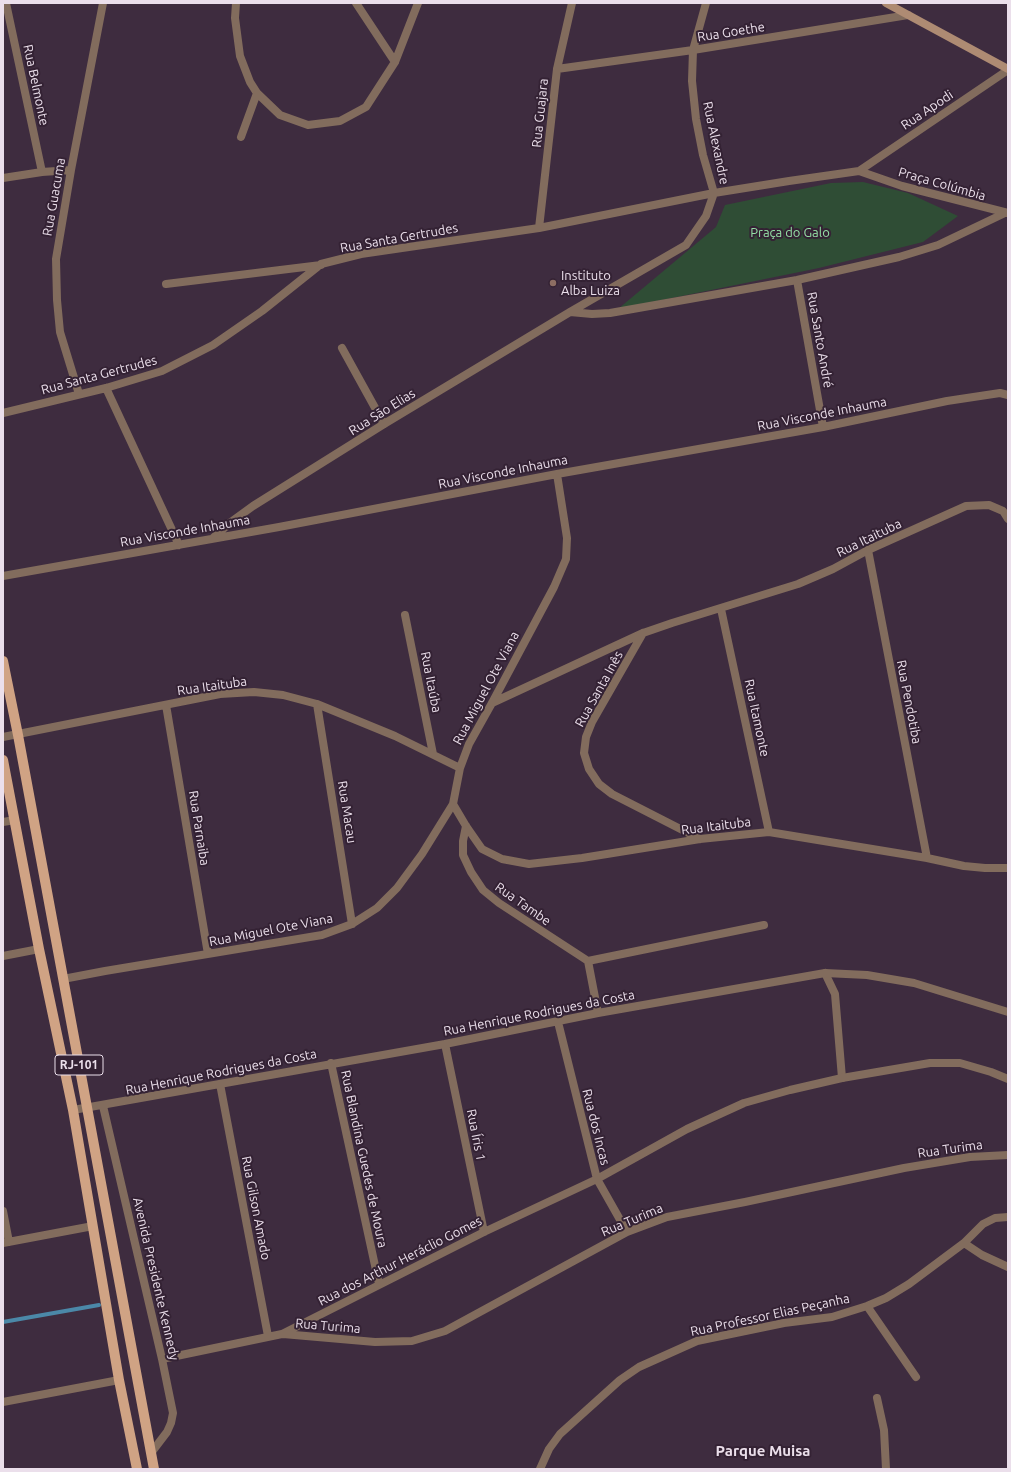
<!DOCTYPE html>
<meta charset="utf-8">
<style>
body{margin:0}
#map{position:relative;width:1011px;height:1472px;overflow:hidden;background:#3e2c3f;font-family:Ubuntu,sans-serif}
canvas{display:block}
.frame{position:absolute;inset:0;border:4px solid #ebdfeb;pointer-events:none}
</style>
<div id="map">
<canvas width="1011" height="1472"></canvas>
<div class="frame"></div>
</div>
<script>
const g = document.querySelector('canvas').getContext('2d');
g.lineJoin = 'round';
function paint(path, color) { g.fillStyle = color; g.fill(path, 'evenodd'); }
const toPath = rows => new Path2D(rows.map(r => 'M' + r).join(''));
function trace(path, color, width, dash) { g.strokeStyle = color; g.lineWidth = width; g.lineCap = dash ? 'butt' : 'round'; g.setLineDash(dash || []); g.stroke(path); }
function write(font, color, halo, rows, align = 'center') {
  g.font = font + ' Ubuntu,sans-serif'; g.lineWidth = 4; g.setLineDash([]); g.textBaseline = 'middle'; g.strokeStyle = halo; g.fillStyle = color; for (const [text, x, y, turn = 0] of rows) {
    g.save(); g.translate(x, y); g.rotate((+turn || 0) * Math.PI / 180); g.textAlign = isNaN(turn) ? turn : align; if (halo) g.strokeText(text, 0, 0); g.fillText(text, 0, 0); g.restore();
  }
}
const green = toPath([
 [863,182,908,193,958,216,923,242,819,268,618,309,716,227,725,205,831,183]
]);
const stream = toPath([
 [3,1322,99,1305]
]);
const lane = toPath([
 [342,348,384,424],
 [825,973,835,994,842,1078]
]);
const street = toPath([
 [6,3,42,172],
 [236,3,235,18,240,56,250,82,257,93,280,115,308,125,340,121,366,107,395,62,418,3],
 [356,3,395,62],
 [706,3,693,50,692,81,696,119,703,155,714,193],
 [557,69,693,50,908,15],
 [241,137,257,93],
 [859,171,1008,70],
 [3,178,42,172,71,170],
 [539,228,557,69,572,3],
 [797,280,823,427],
 [166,284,321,265],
 [570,312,592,314,610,313,797,280,899,257,938,245,1005,213],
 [106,388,179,545],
 [79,394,60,332,57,300,56,259,71,170,103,3],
 [3,413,106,388,162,371,213,345,262,311,321,264,361,254,539,228,714,193,789,181,859,171,902,186,1008,213],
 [213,538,231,522,253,506,384,424,570,312,686,245,706,216,714,193],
 [868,550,927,858],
 [3,576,279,527,557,474,823,427,947,401,1000,393,1008,395],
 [721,609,769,832],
 [405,615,433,754],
 [643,633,592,722,586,737,584,753,589,769,599,784,612,794,700,839],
 [492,703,643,633,672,623,798,584,833,569,868,550,966,506,989,505,1003,511,1008,519],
 [317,704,352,924],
 [166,705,208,954],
 [3,737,220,694,254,692,283,695,317,704,395,736,460,768],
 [453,804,466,826,482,849,502,859,529,864,582,858,700,839,769,832,927,858,964,866,985,868,1008,868],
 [3,822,15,820],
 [466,826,463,841,463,855,471,872,483,890,499,903,588,961,598,1013],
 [3,956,39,949],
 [588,961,764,925],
 [63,979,105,971,322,935,352,924,377,908,397,888,422,854,453,804,460,768,469,744,492,703,554,587,566,559,567,538,557,474],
 [558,1022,597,1179,627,1232],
 [445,1044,484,1232],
 [331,1063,379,1284],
 [220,1084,268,1336],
 [103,1106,162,1359,173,1413,171,1423,167,1432,151,1453],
 [73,1110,445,1044,598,1013,825,973,867,975,914,983,1008,1012],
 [3,1211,9,1242],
 [1008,1217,995,1218,983,1224,964,1243,982,1255,1008,1267],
 [3,1243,93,1226],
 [867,1306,916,1377],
 [283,1334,375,1342,412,1341,445,1331,627,1232,667,1217,745,1202,904,1168,970,1157,1008,1155],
 [162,1359,282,1334,484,1232,597,1179,687,1129,744,1103,790,1090,842,1078,930,1063,960,1063,991,1072,1008,1079],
 [877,1398,884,1430,886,1469],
 [3,1402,119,1380],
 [540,1469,549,1449,560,1434,620,1380,639,1367,697,1341,784,1323,832,1317,867,1306,886,1298,909,1284,964,1243]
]);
const secondary = toPath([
 [886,3,1008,69]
]);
const primary = toPath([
 [3,661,18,735,154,1469],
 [3,760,39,949,73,1110,119,1380,137,1469]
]);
const markers = [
 [553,283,4,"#8d6e63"]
];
const shields = [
 [79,1065,48]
];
const shieldNames = [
 ["RJ-101",79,1065]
];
const streetNames = [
 ["Rua Goethe",731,32,-9],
 ["Rua Belmonte",36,85,78],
 ["Rua Apodi",927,110,-34],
 ["Rua Guajara",540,113,-84],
 ["Rua Alexandre",716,143,78],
 ["Praça Colúmbia",942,184,16],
 ["Rua Guacuma",54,197,-80],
 ["Rua Santa Gertrudes",399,238,-10],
 ["Rua Santo André",820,340,80],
 ["Rua Santa Gertrudes",99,375,-15],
 ["Rua Sāo Elias",382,412,-32],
 ["Rua Visconde Inhauma",822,414,-11],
 ["Rua Visconde Inhauma",503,472,-11],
 ["Rua Visconde Inhauma",185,531,-10],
 ["Rua Itaituba",869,538,-26],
 ["Rua Itaúba",431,682,79],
 ["Rua Itaituba",212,686,-8],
 ["Rua Miguel Ote Viana",486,688,-62],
 ["Rua Santa Inês",599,689,-61],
 ["Rua Pendotiba",909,702,79],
 ["Rua Itamonte",757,718,78],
 ["Rua Macau",347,812,81],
 ["Rua Itaituba",716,826,-7],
 ["Rua Parnaiba",199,828,81],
 ["Rua Tambe",523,904,35],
 ["Rua Miguel Ote Viana",271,930,-11],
 ["Rua Henrique Rodrigues da Costa",539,1013,-11],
 ["Rua Henrique Rodrigues da Costa",221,1072,-11],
 ["Rua dos Incas",596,1127,76],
 ["Rua Íris 1",476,1135,79],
 ["Rua Turima",950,1149,-8],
 ["Rua Blandina Guedes de Moura",364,1159,78],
 ["Rua Gilson Amado",256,1208,79],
 ["Rua Turima",632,1220,-23],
 ["Rua dos Arthur Heráclio Gomes",400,1261,-27],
 ["Avenida Presidente Kennedy",156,1279,77],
 ["Rua Professor Elias Peçanha",770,1315,-12],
 ["Rua Turima",328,1326,5]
];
const parkNames = [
 ["Praça do Galo",790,233]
];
const poiNames = [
 ["Instituto",561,276],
 ["Alba Luiza",561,291]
];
const quarterNames = [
 ["Parque Muisa",763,1451]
];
paint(green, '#2f4d35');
trace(stream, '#4b88a8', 4);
trace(lane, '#826c5d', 8);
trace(street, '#826c5d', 8);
trace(secondary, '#ae8b73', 8);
trace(primary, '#d0a384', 10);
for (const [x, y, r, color] of markers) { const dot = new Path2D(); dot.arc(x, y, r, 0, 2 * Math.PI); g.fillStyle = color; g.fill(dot); trace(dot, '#342234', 1.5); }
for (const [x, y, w] of shields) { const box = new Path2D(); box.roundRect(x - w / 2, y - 10, w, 20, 3); g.fillStyle = '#342234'; g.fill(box); trace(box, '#ebdfeb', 1); }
write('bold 12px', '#ebdfeb', null, shieldNames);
write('13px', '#ebdfeb', '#342234', streetNames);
write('13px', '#94dfa5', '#342234', parkNames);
write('13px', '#ebdfeb', '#342234', poiNames, 'left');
write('bold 15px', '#ebdfeb', '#342234', quarterNames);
</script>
